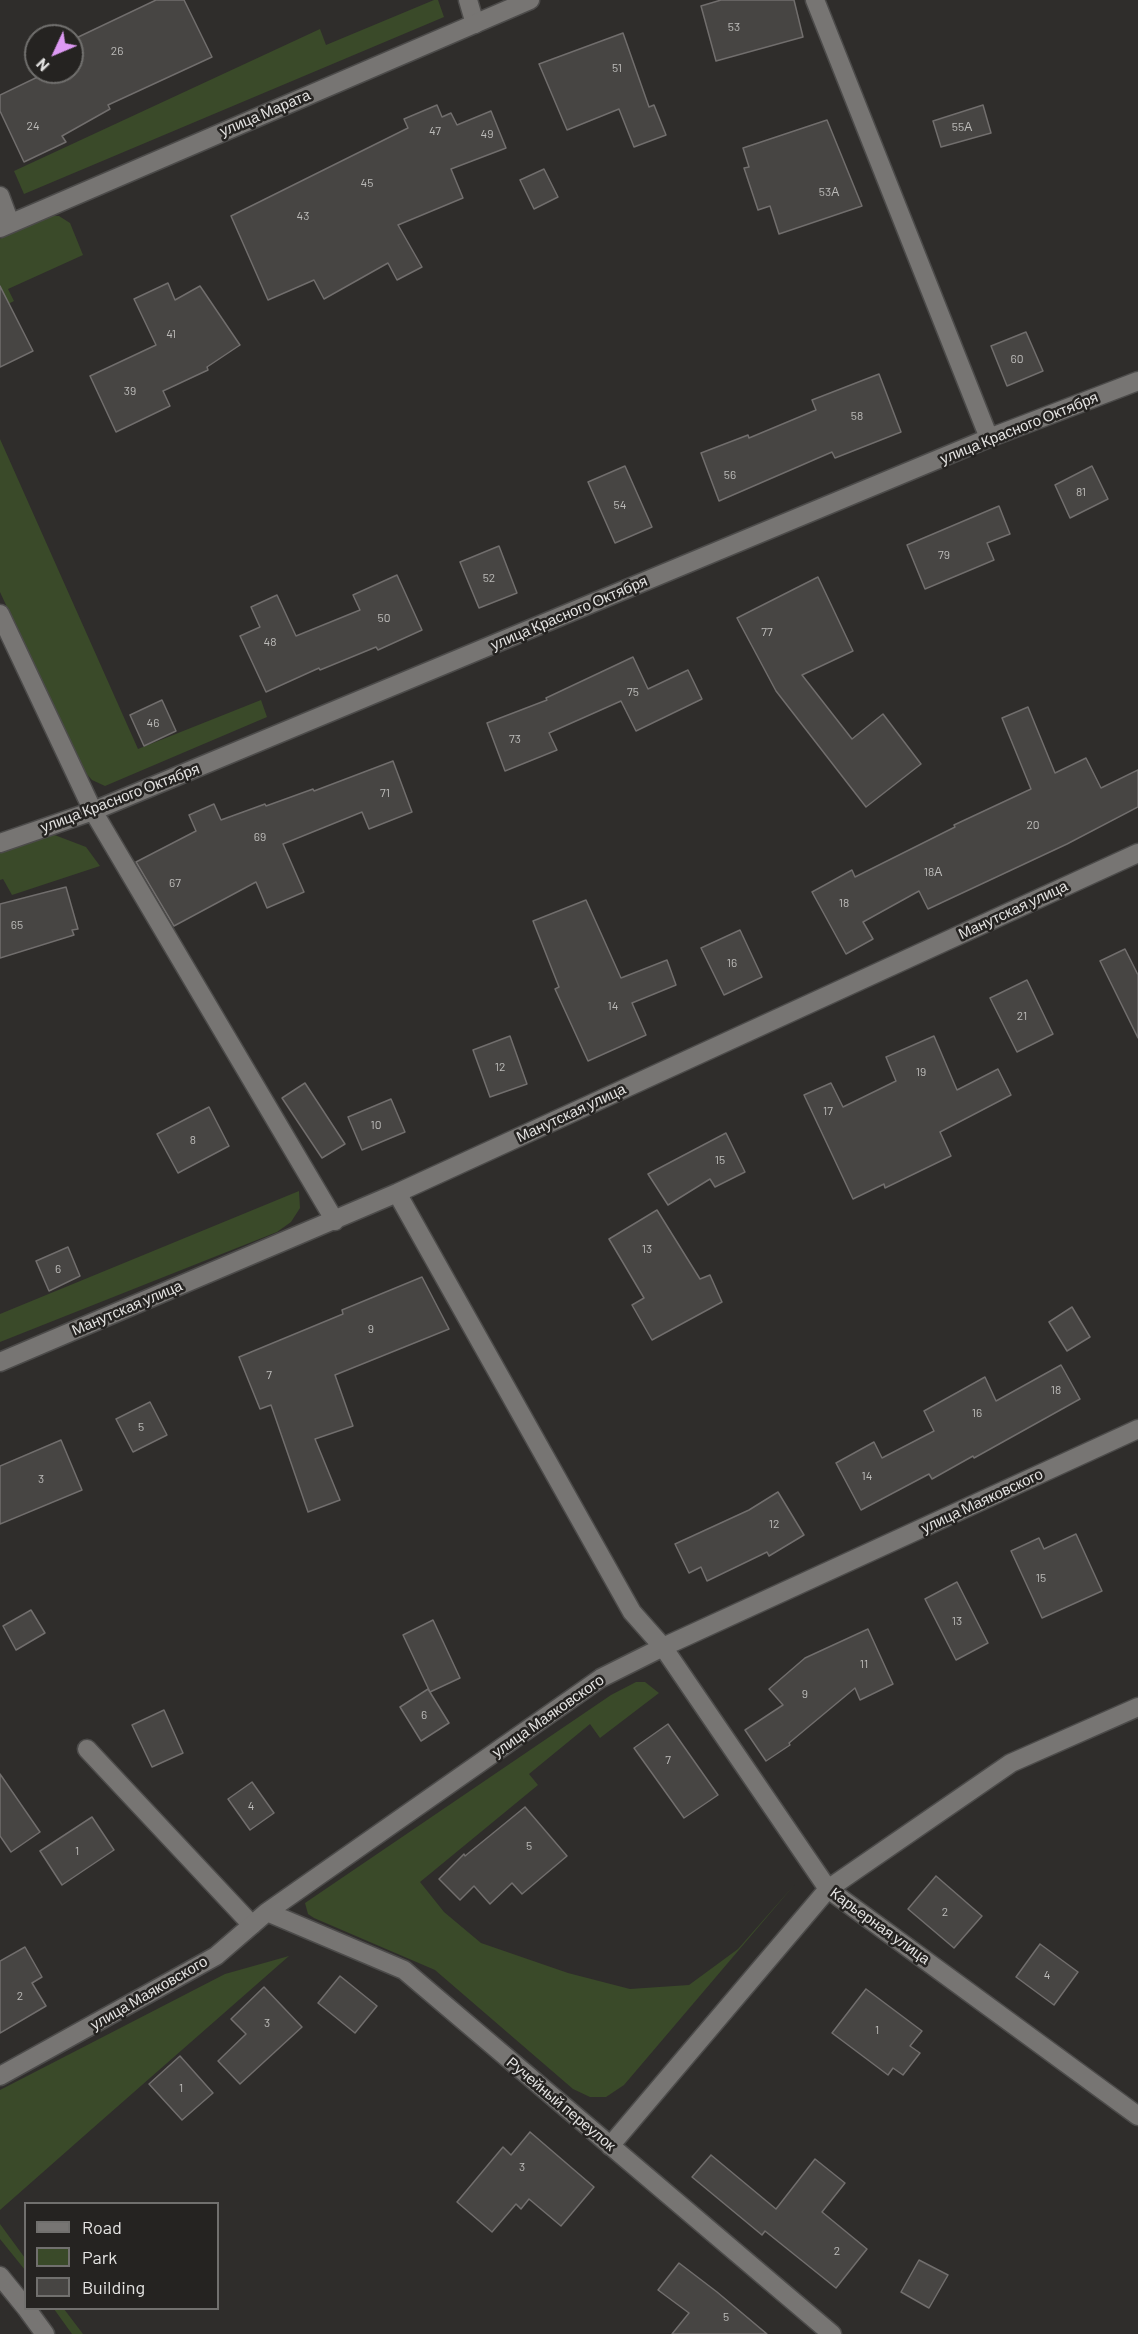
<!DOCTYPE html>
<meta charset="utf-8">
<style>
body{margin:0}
#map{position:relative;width:1138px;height:2334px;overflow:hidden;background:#2f2d2b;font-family:Barlow,sans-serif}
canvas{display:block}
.legend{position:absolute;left:24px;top:2202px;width:195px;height:108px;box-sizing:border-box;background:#252321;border:2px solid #71706e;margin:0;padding:8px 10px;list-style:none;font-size:18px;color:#e4e3e2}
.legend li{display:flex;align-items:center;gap:12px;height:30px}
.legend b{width:30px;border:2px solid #71706e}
.north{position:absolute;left:24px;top:24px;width:60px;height:60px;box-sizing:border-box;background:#252321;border:2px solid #71706e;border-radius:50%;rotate:226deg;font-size:16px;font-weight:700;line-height:24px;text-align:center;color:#e4e3e2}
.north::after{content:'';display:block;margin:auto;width:21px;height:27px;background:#dd99f3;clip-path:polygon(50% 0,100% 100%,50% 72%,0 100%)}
</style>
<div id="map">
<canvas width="1138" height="2334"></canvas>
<ul class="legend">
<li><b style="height:8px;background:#777573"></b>Road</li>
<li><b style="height:16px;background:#3a4a29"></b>Park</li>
<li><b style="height:16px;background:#474543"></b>Building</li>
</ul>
<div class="north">N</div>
</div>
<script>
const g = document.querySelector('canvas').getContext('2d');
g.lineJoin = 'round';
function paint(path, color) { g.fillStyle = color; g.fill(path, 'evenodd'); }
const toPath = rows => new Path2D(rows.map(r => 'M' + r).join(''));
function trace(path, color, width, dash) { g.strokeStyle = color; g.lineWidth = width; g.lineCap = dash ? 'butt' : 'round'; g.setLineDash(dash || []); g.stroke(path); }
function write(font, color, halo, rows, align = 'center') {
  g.font = font + ' Barlow,sans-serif'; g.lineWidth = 5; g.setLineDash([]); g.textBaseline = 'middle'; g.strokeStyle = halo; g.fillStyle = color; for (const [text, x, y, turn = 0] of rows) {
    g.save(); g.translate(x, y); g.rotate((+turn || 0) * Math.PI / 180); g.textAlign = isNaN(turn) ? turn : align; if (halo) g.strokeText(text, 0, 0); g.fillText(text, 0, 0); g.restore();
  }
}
const green = toPath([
 [434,0,438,0,444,17,24,194,14,171,320,29,326,45],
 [44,216,59,216,70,223,83,255,8,289,14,301,0,308,0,239],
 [0,439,138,749,261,700,267,717,105,786,92,780,82,769,0,592],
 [52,834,86,847,100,866,12,895,3,879,0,880,0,853],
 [299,1191,300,1208,291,1222,277,1232,0,1342,0,1314],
 [636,1682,645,1682,659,1693,600,1738,590,1724,529,1774,538,1785,420,1882,444,1912,481,1943,568,1973,630,1989,689,1985,738,1949,795,1884,624,2085,606,2097,590,2097,573,2089,435,1970,314,1918,308,1914,305,1903,611,1695],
 [289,1956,93,2128,0,2210,0,2090,225,1974],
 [0,2224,25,2258,25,2270,0,2239],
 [54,2309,64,2309,83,2334,72,2334]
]);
const building = toPath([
 [156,0,184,0,212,57,108,105,110,109,62,136,66,142,24,162,0,111,0,95,48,72,72,72,72,40,156,0],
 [721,0,794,0,803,37,716,61,701,6,721,0],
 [623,33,649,107,654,105,666,135,634,147,619,109,567,130,539,64,623,33],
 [437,105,442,117,451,113,457,125,491,111,506,148,451,169,463,198,398,225,422,267,397,280,388,263,324,299,314,280,268,300,231,216,408,128,404,119,437,105],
 [983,105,991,133,941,147,933,121,983,105],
 [827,120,862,206,779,234,770,206,758,210,744,168,749,167,743,148,827,120],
 [544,169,558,197,534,209,520,180,544,169],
 [168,283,175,300,200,286,240,345,207,367,208,370,163,391,170,406,116,432,90,376,156,345,134,299,168,283],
 [0,286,33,351,0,367,0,286],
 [1026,332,1043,371,1007,386,991,346,1026,332],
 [879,374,901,432,835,458,832,452,719,501,701,453,748,435,749,438,816,410,812,400,879,374],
 [625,466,652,527,615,543,588,482,625,466],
 [1092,466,1108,499,1070,518,1055,485,1092,466],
 [999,506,1010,534,987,543,994,560,925,589,907,545,999,506],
 [499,546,517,593,479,608,460,562,499,546],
 [397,575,422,630,378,650,376,647,320,670,319,668,266,692,240,636,260,627,251,607,277,595,296,636,360,610,353,595,397,575],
 [818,577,853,651,802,675,852,739,883,714,921,764,866,807,776,691,737,618,818,577],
 [633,657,648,689,688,670,702,699,636,731,621,701,549,733,557,750,505,771,487,723,547,700,546,698,633,657],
 [162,700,176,731,144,746,130,715,162,700],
 [1028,707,1055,773,1086,758,1101,788,1138,770,1138,807,1067,844,928,909,919,891,863,922,873,939,846,954,812,892,852,870,855,877,955,827,954,825,1031,789,1002,718,1028,707],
 [393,761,412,812,369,829,362,812,283,844,304,892,267,908,256,882,174,926,136,862,196,831,189,815,214,804,221,820,265,804,266,806,313,789,314,791,393,761],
 [66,887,78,929,72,930,74,935,0,958,0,904,66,887],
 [586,900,621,978,667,960,676,985,632,1003,646,1035,588,1061,555,989,559,987,533,921,586,900],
 [740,930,762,977,724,995,701,948,740,930],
 [1125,949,1138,975,1138,1038,1100,961,1125,949],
 [1027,980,1053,1034,1017,1052,990,998,1027,980],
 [510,1036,527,1084,490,1097,473,1050,510,1036],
 [934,1036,957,1090,998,1069,1011,1095,940,1132,951,1156,885,1188,884,1184,853,1199,804,1095,831,1083,843,1107,896,1081,886,1057,934,1036],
 [305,1083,345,1144,322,1158,282,1098,305,1083],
 [391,1099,405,1132,362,1150,348,1117,391,1099],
 [209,1107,229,1146,178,1173,157,1134,209,1107],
 [726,1133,745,1172,715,1187,710,1179,668,1205,648,1174,726,1133],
 [657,1210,700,1279,710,1275,722,1302,652,1340,632,1305,644,1298,609,1239,657,1210],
 [68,1247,80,1276,49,1291,36,1261,68,1247],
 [422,1277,449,1329,335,1375,353,1426,315,1439,340,1500,308,1512,271,1405,260,1409,239,1357,343,1314,342,1310,422,1277],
 [1072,1307,1090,1337,1067,1351,1049,1322,1072,1307],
 [1061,1365,1080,1399,974,1458,973,1456,932,1479,929,1474,861,1510,836,1463,874,1442,882,1458,934,1431,924,1411,985,1377,996,1401,1061,1365],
 [150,1402,167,1435,133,1452,116,1419,150,1402],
 [61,1440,82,1490,0,1524,0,1466,61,1440],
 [778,1492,804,1535,769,1556,767,1552,707,1581,701,1567,689,1573,675,1544,749,1510,778,1492],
 [1076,1534,1102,1591,1042,1618,1011,1551,1039,1538,1044,1549,1076,1534],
 [957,1582,988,1643,956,1660,925,1599,957,1582],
 [31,1610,45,1633,16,1650,3,1626,31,1610],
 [433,1620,460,1678,430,1692,403,1635,433,1620],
 [868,1629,893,1684,860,1700,855,1688,789,1743,790,1745,766,1761,745,1730,783,1705,769,1689,805,1658,868,1629],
 [428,1689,449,1723,421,1741,400,1707,428,1689],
 [164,1710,183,1753,152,1767,132,1725,164,1710],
 [668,1724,718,1795,684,1818,634,1748,668,1724],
 [0,1774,40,1832,11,1852,0,1836,0,1774],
 [252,1782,274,1813,250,1830,228,1799,252,1782],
 [525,1807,567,1856,522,1894,512,1883,490,1904,474,1886,460,1900,439,1879,464,1854,465,1856,525,1807],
 [92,1817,114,1850,62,1885,40,1851,92,1817],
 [936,1876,982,1916,954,1948,908,1909,936,1876],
 [1040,1944,1078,1972,1054,2005,1016,1977,1040,1944],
 [25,1947,42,1977,32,1983,46,2006,0,2033,0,1961,25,1947],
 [340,1976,377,2006,355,2033,318,2003,340,1976],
 [264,1987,302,2027,240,2084,218,2061,246,2034,231,2019,264,1987],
 [866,1989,922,2031,910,2046,920,2053,903,2075,893,2068,888,2075,832,2033,866,1989],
 [180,2056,213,2093,182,2120,149,2084,180,2056],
 [530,2132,594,2187,561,2226,529,2199,521,2209,516,2204,492,2232,457,2202,503,2147,511,2155,530,2132],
 [711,2155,776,2209,815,2159,845,2183,822,2212,867,2249,836,2288,765,2231,762,2235,692,2177,711,2155],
 [919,2260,948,2275,929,2308,901,2292,919,2260],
 [679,2263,717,2292,767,2334,672,2334,689,2313,658,2290,679,2263]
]);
const lane = toPath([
 [468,0,475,24],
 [87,1749,252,1925]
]);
const street = toPath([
 [815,0,989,438],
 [0,196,10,223],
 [0,228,530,0],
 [0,614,93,811,335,1221],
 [0,843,93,811,989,438,1138,381],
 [397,1193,632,1612,663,1647,828,1889,1138,2116],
 [0,1362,397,1193,1138,853],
 [267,1912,404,1970,832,2334],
 [0,2076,216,1956,267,1912,601,1678,663,1647,1138,1429],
 [610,2146,828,1889,1011,1763,1138,1707],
 [0,2276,26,2308],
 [26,2308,45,2334]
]);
const numberNames = [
 ["53",734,27],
 ["26",117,51],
 ["51",617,68],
 ["24",33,126],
 ["55А",962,127],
 ["47",435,131],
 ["49",487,134],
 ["45",367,183],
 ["53А",829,192],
 ["43",303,216],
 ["41",171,334],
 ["60",1017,359],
 ["39",130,391],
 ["58",857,416],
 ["56",730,475],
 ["81",1081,492],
 ["54",620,505],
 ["79",944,555],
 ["52",489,578],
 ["50",384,618],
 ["77",767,632],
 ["48",270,642],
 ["75",633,692],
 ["46",153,723],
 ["73",515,739],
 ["71",385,793],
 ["20",1033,825],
 ["69",260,837],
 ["18А",933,872],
 ["67",175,883],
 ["18",844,903],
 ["65",17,925],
 ["16",732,963],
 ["14",613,1006],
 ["21",1022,1016],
 ["12",500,1067],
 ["19",921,1072],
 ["17",828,1111],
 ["10",376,1125],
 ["8",193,1140],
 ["15",720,1160],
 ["13",647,1249],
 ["6",58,1269],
 ["9",371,1329],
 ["7",269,1375],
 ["18",1056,1390],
 ["16",977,1413],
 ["5",141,1427],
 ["14",867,1476],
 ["3",41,1479],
 ["12",774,1524],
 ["15",1041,1578],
 ["13",957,1621],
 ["11",864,1664],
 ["9",805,1694],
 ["6",424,1715],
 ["7",668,1760],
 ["4",251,1806],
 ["5",529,1846],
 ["1",77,1851],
 ["2",945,1912],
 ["4",1047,1975],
 ["2",20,1996],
 ["3",267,2023],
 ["1",877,2030],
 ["1",181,2088],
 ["3",522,2167],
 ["2",837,2251],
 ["5",726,2317]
];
const streetNames = [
 ["улица Марата",265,113,-23],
 ["улица Красного Октября",1019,428,-22],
 ["улица Красного Октября",569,613,-23],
 ["улица Красного Октября",120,798,-21],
 ["Манутская улица",1013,910,-25],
 ["Манутская улица",571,1113,-25],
 ["Манутская улица",127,1308,-23],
 ["улица Маяковского",982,1501,-25],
 ["улица Маяковского",548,1716,-35],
 ["Карьерная улица",880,1926,36],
 ["улица Маяковского",149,1993,-30],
 ["Ручейный переулок",561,2104,40]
];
paint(green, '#3a4a29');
paint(building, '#474543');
trace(building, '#716e6d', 1.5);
trace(lane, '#4c4b4a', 21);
trace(street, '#4c4b4a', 21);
trace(lane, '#777573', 18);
trace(street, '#777573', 18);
write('12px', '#bdbcba', null, numberNames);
write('15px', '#e4e3e2', '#252321', streetNames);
</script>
